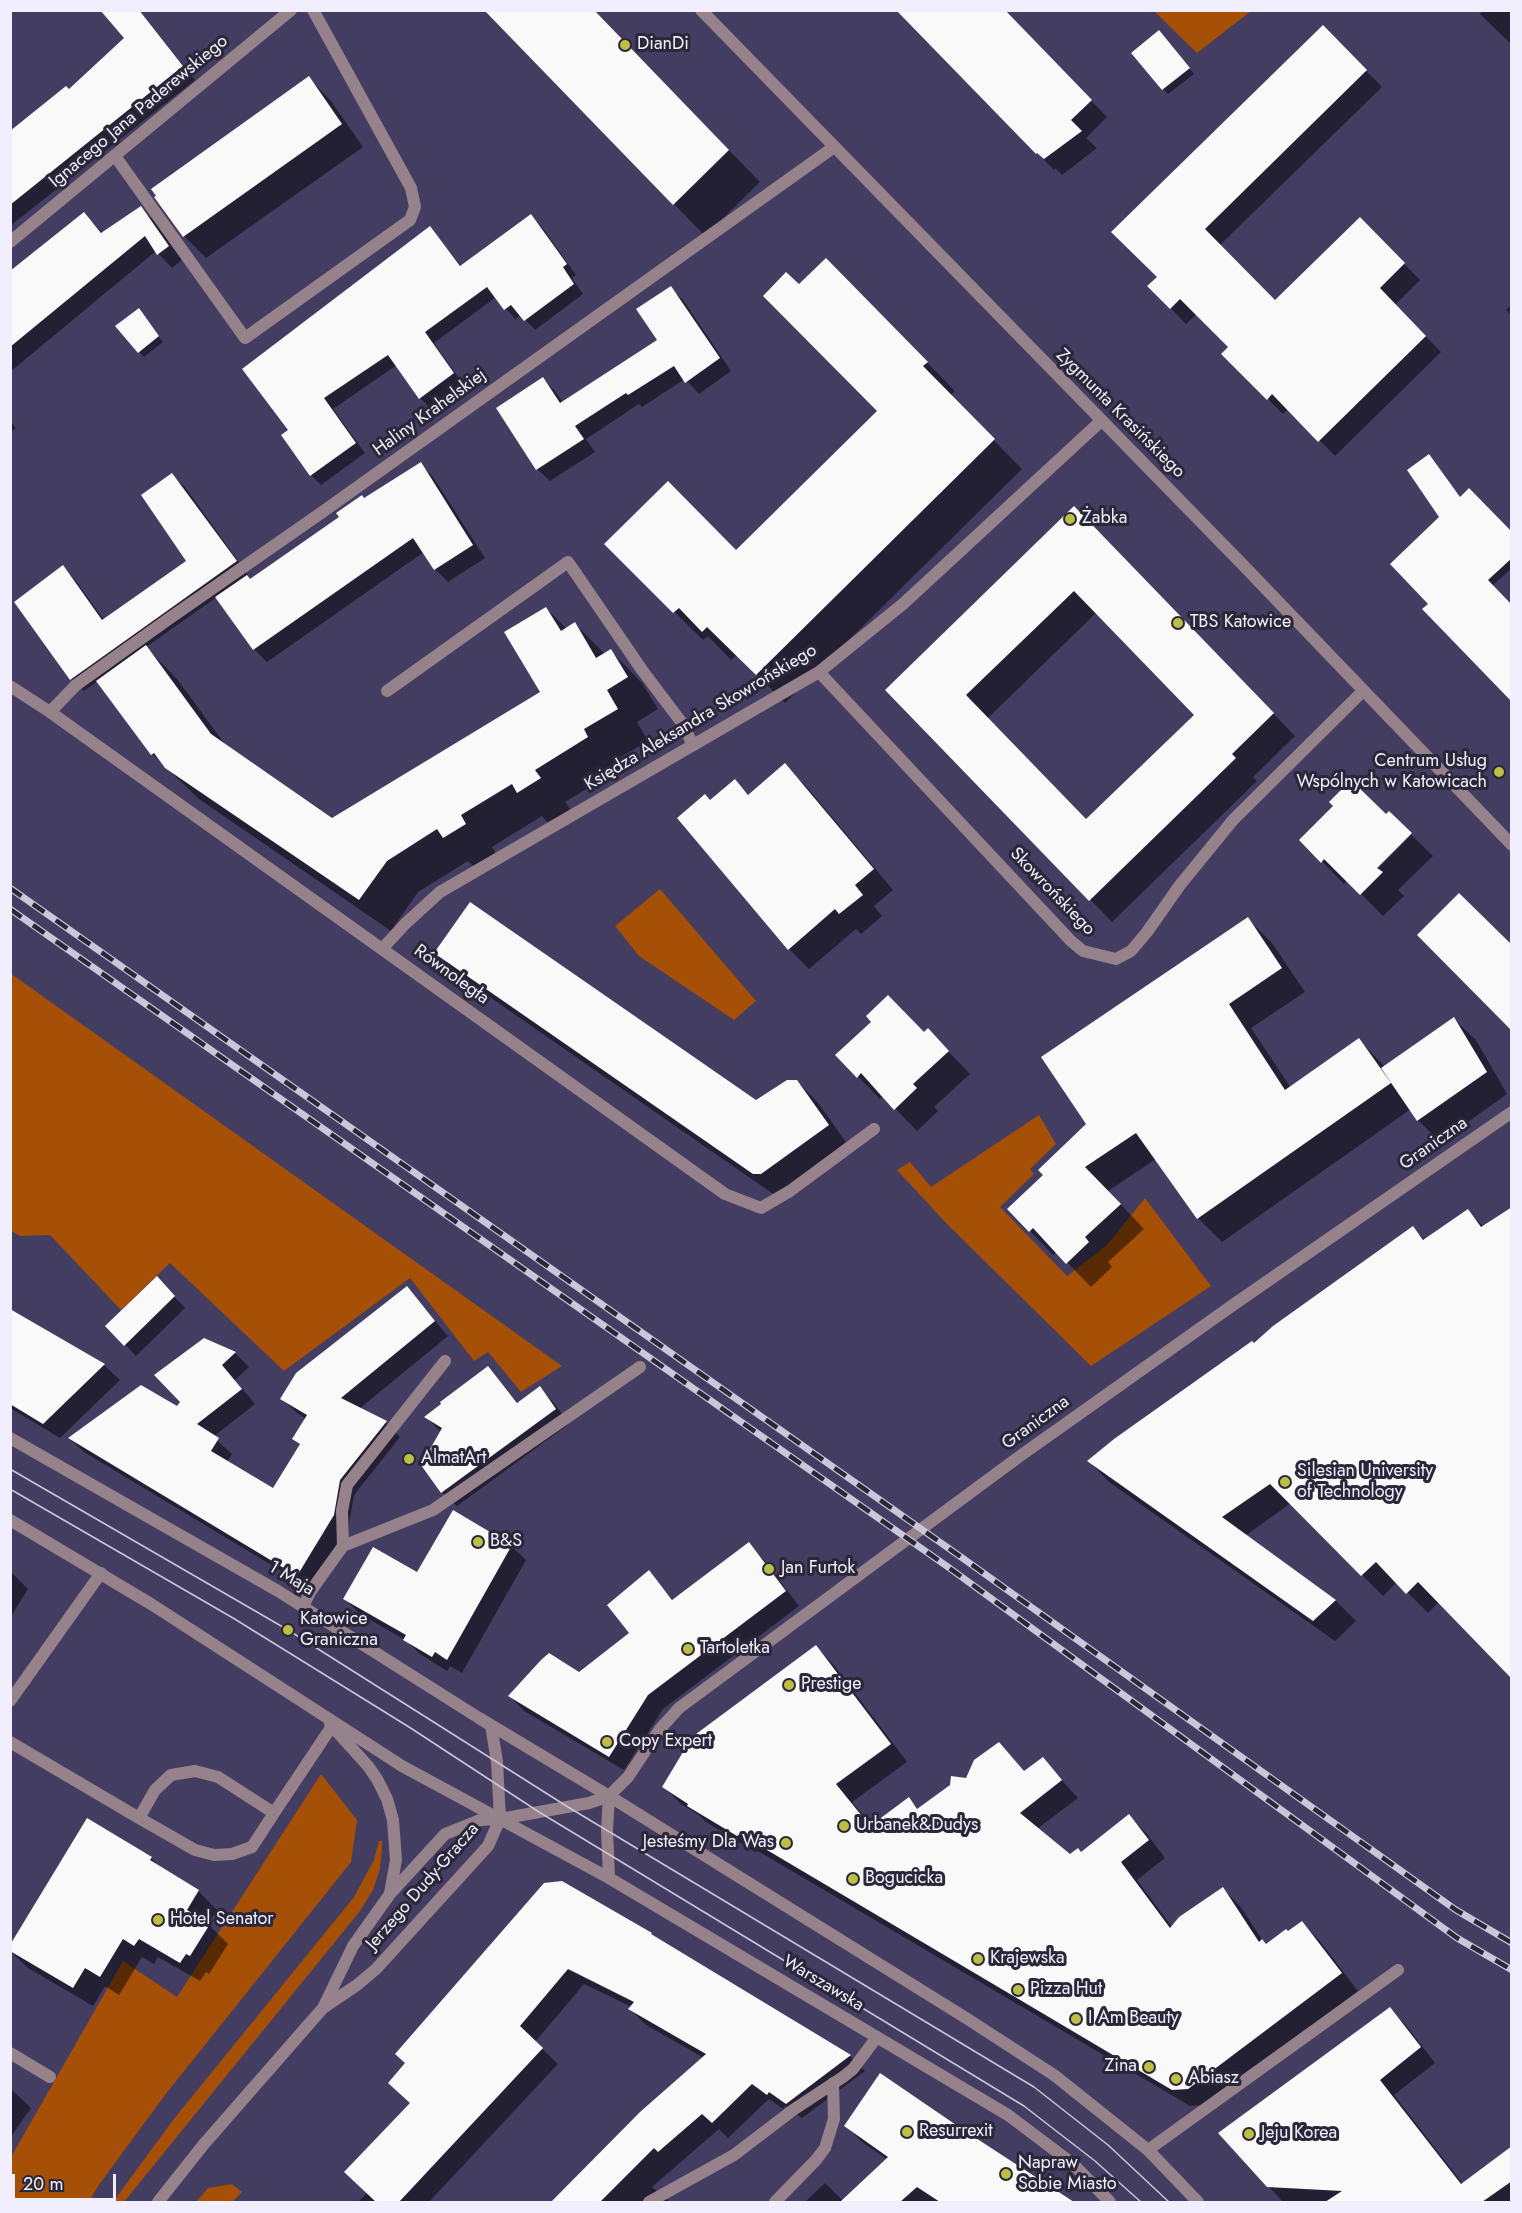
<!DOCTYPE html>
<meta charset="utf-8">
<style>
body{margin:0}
#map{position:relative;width:1522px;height:2213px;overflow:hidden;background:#433d62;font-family:Jost,sans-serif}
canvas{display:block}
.frame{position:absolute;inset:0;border:12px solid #f1effd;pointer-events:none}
.scale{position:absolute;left:12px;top:2174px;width:104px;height:27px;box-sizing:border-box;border:3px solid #f1effd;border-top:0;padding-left:8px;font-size:18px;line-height:21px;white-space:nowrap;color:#f1effd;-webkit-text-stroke:4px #292738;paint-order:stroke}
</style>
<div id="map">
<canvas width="1522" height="2213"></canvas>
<div class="frame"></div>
<div class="scale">20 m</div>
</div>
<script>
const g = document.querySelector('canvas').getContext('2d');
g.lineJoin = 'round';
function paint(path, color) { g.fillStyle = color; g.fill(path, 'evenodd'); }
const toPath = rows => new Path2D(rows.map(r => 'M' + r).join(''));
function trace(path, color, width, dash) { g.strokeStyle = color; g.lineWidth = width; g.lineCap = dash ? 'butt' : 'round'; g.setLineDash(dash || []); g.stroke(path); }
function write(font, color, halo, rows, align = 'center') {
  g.font = font + ' Jost,sans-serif'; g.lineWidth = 6; g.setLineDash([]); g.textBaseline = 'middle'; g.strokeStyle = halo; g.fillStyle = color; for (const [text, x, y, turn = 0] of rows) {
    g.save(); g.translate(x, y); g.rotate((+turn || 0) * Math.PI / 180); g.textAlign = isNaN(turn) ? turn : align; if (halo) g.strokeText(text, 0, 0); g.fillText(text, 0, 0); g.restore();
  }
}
const green = toPath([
 [1154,11,1251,11,1197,53],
 [660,889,756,1001,734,1020,639,956,615,926],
 [10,973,562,1366,521,1392,488,1352,474,1361,410,1278,284,1371,170,1263,121,1310,50,1235,20,1236,11,1231],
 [1039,1115,1056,1144,1030,1169,1034,1174,1000,1207,1067,1276,1106,1246,1145,1198,1211,1286,1091,1366,946,1223,897,1170,910,1162,931,1187],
 [321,1774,357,1820,351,1862,165,2095,98,2186,89,2202,11,2202,11,2157,123,1961,177,1997],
 [379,1841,382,1841,382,1847,380,1869,373,1890,360,1911,124,2202,113,2202,173,2120,354,1897,374,1860],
 [232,2184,242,2192,232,2202,196,2202,208,2188]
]);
const shadow = toPath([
 [139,10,195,80,10,226,10,133,69,91,126,38],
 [593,10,760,182,705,236,674,204],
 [898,10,1004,10,1107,117,1086,138,1097,148,1062,175,1055,168,1054,170],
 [1483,10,1512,10,1512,45,1480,14],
 [1323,27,1382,87,1219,246,1275,302,1360,219,1420,280,1395,305,1441,352,1335,456,1289,409,1283,414,1223,354,1230,347,1197,314,1186,324,1149,286,1159,277],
 [1164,37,1194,74,1168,94,1163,89],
 [309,78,331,101,363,147,206,258,184,236],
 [140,208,154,221,182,260,172,268,156,251,10,372,10,273,84,214,103,233],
 [531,216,541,226,576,275,572,278,583,294,535,330,521,315,515,319,496,297,434,343,463,384,430,408,420,398,397,365,333,409,365,453,321,485,311,475,290,430,430,228,462,267],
 [826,260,955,391,950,396,1022,469,785,703,737,654,731,660,708,636,703,640,606,544,736,552,879,411,799,287],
 [670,288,683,300,731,371,699,394,685,379,642,407,639,404,586,439,595,452,550,481,537,469,543,379,555,391,563,403,659,341],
 [1512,304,1512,315,1506,310],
 [139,310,163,342,144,357,139,352],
 [10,421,16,428,10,433],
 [421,464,433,477,485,558,448,582,435,569,424,552,267,662,254,649,217,597,146,647,177,679,227,747,332,820,542,693,546,608,567,629,575,624,605,654,611,651,642,683,658,709,637,722,648,741,614,761,619,769,565,802,571,810,549,824,542,816,492,847,497,856,475,868,468,861,418,892,391,931,199,799,152,754,98,681,84,691,71,679,63,567,75,580,104,620,188,562,172,475,185,487,248,575,246,577,250,581,365,500],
 [1096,530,1295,736,1253,777,1257,781,1112,922,887,690],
 [1097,612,1196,715,1087,821,987,719],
 [1512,534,1512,568,1492,586,1430,604],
 [785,766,806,786,893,890,874,906,882,916,861,934,856,929,809,969,789,949,735,781,750,796],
 [1389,813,1433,856,1398,890,1404,896,1383,916,1347,880,1344,884,1301,840,1386,816],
 [1408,834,1410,836,1373,874,1371,872],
 [1248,919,1272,943,1305,992,1251,1028,1291,1088,1359,1040,1385,1067,1454,1019,1476,1040,1507,1094,1440,1142,1418,1120,1411,1109,1222,1242,1198,1218,1156,1159,1108,1191,1144,1229,1108,1262,1112,1267,1091,1287,1057,1252,1053,1255,1030,1231,1045,1175,1088,1124],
 [436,952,756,1102,797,1081,819,1104,850,1148,776,1196,458,975],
 [928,1030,970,1074,934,1107,938,1111,917,1131,883,1096,880,1099,837,1055,924,1033],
 [1468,1211,1484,1227,1439,1602,1428,1613,1397,1582,1383,1596,1291,1503,1245,1536,1336,1601,1356,1621,1335,1641,1109,1482,1089,1461,1254,1345,1413,1228,1425,1240],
 [407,1288,448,1336,359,1409,386,1423,400,1437,354,1495,348,1529,311,1589,84,1452,70,1439,177,1408,182,1402,205,1340,235,1353,249,1367,235,1380,255,1404,213,1437,232,1454,227,1462,273,1490,301,1445,294,1439,306,1419,297,1413,282,1399],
 [168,1290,185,1308,136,1356,107,1326],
 [10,1310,104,1365,120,1380,60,1438,10,1408],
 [488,1368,519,1404,540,1388,554,1403,569,1424,457,1506,442,1492,442,1433,427,1418],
 [749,1544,763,1559,799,1606,663,1709,624,1770,524,1711,510,1696,579,1673,631,1633,649,1572,674,1601],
 [511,1546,526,1560,462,1673,450,1666,447,1671,420,1654,405,1640,360,1614,345,1599,417,1574],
 [10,1571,28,1589,10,1618],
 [816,1647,833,1664,907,1762,852,1802,872,1826,909,1799,919,1810,967,1780,998,1744,1025,1772,1042,1759,1078,1798,1037,1829,1070,1856,1082,1853,1129,1816,1146,1833,1165,1858,1137,1880,1173,1928,1223,1889,1240,1906,1265,1944,1288,1933,1302,1923,1319,1940,1358,1991,1206,2105,1190,2106,758,1851,755,1852,706,1822,699,1815,681,1804,664,1787],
 [151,1858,161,1868,198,1891,217,1910,208,1924,228,1944,209,1974,206,1972,200,1981,158,1957,154,1964,142,1957,119,1995,105,1986,93,2006,28,1968,10,1951],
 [545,1885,656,1939,850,2056,865,2071,802,2118,785,2106,783,2109,769,2099,728,2138,719,2129,652,2187,670,2202,554,2202,641,2113,704,2058,646,2025,630,2009,632,2007,584,1984,535,2042,558,2064,429,2202,358,2202,367,2193,411,2104],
 [1389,2009,1405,2024,1435,2063,1394,2095,1463,2184,1512,2148,1512,2202,1283,2202,1268,2186],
 [10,2088,31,2108,10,2138],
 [846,2126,1062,2197,1068,2202,805,2202,825,2183,843,2201,888,2160,862,2142]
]);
const building = toPath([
 [100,10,139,10,183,66,10,205,10,131,66,86,69,89,124,38],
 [484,10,594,10,729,150,673,205],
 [896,10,1005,10,1092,100,1071,120,1082,131,1044,159,1037,153,1036,154],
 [1323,25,1367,70,1205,229,1275,300,1360,217,1405,263,1380,288,1426,336,1318,442,1272,394,1267,400,1221,354,1228,347,1180,299,1170,309,1147,286,1157,277,1111,232],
 [1159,30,1190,68,1162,90,1131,53],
 [309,76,342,124,183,237,154,197,156,196,151,189],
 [141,206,169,246,157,255,145,236,10,347,10,271,84,212,101,233],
 [531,214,567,264,563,267,574,284,524,321,511,305,504,310,487,287,425,332,454,373,419,399,388,355,324,398,356,443,310,476,281,435,288,430,242,369,430,226,460,266],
 [826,258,928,362,923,366,995,439,756,675,707,627,702,632,679,608,673,613,604,544,668,481,736,550,877,411,763,296,786,272,799,284],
 [671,286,720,358,685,383,674,366,628,395,626,393,575,426,584,439,536,470,496,408,543,377,560,403,657,340,636,309],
 [139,308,159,336,138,353,115,326],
 [1429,454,1460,497,1469,488,1512,532,1512,558,1488,580,1512,605,1512,702,1422,609,1428,604,1390,564,1439,517,1407,470],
 [421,462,473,545,434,570,413,538,253,650,215,597,247,575,250,579,339,517,336,513,362,495,364,498],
 [172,473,237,561,70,680,14,602,63,565,102,620,186,561,141,495],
 [1074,506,1274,713,1232,754,1236,758,1089,901,885,690],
 [1074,591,1194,715,1086,819,966,695],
 [546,607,561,631,575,622,596,658,611,649,628,677,607,690,618,709,584,729,588,737,535,770,541,778,517,793,512,784,461,815,466,824,443,838,437,829,387,861,359,900,165,768,154,753,151,755,96,681,146,645,211,734,332,818,540,692,504,632],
 [785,763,874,869,855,885,863,895,839,914,835,909,788,950,677,818,705,794,710,800,735,779,748,795],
 [1351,780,1386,814,1389,811,1412,833,1377,868,1383,872,1360,895,1324,859,1321,863,1299,840,1333,806,1329,802],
 [1459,893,1512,945,1512,1031,1417,935],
 [470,902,756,1100,787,1080,797,1080,829,1125,761,1174,753,1174,434,953],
 [1248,917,1282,968,1229,1004,1285,1090,1359,1038,1391,1083,1197,1219,1136,1133,1085,1167,1121,1204,1085,1237,1089,1242,1066,1264,1033,1228,1029,1232,1007,1209,1043,1175,1038,1170,1086,1124,1041,1057],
 [888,995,924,1032,928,1028,949,1051,913,1084,917,1088,894,1110,861,1073,857,1078,835,1055,871,1022,866,1016],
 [1454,1017,1487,1072,1417,1121,1381,1068],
 [1512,1207,1512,1679,1418,1582,1406,1594,1376,1562,1361,1576,1270,1484,1222,1517,1336,1600,1313,1621,1087,1461,1114,1439,1252,1341,1254,1343,1273,1326,1413,1226,1423,1240,1468,1209,1481,1227],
 [157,1276,175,1296,124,1346,105,1326],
 [407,1286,435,1321,341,1398,387,1421,340,1480,334,1515,297,1576,68,1438,141,1385,177,1406,180,1402,154,1375,204,1338,236,1352,222,1365,242,1389,197,1424,219,1438,211,1451,273,1488,300,1444,292,1439,307,1415,280,1399,296,1373],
 [10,1309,105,1364,43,1424,10,1404],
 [488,1366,517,1403,540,1386,556,1409,441,1493,421,1465,442,1428,424,1417,441,1404,440,1402],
 [453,1510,512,1545,447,1660,435,1652,432,1657,403,1640,406,1635,343,1599,373,1547,417,1572],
 [749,1542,786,1591,648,1695,609,1757,508,1696,541,1660,549,1653,579,1672,629,1633,607,1605,649,1570,672,1600],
 [816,1645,891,1744,836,1784,870,1826,909,1797,917,1809,950,1785,951,1776,966,1778,974,1760,999,1742,1024,1771,1043,1757,1062,1780,1020,1813,1070,1854,1078,1848,1081,1852,1129,1814,1149,1840,1121,1862,1170,1928,1179,1917,1223,1887,1259,1942,1262,1939,1266,1944,1286,1929,1288,1931,1302,1921,1342,1973,1188,2089,1172,2090,740,1834,737,1836,687,1806,688,1804,662,1787,692,1737],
 [87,1818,152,1857,150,1860,199,1890,187,1910,210,1924,190,1956,186,1954,180,1963,139,1939,134,1946,123,1939,100,1977,85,1968,73,1988,10,1951,10,1945],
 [562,1881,652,1933,651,1934,851,2055,786,2104,769,2092,767,2095,752,2084,712,2123,702,2114,658,2152,654,2148,600,2202,551,2202,640,2112,706,2054,628,2009,634,2002,568,1969,520,2026,543,2048,399,2202,376,2202,344,2172,410,2103,388,2083,405,2063,395,2054,544,1883],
 [1390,2007,1421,2047,1380,2080,1461,2184,1512,2146,1512,2181,1482,2202,1325,2202,1342,2191,1267,2187,1218,2133],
 [880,2073,962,2129,1074,2202,940,2202,917,2187,900,2202,840,2202,888,2157,844,2126]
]);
const service = toPath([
 [115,156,245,338,410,220,415,207,411,188,313,10],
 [387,691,568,562,642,670,682,723,693,745],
 [343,1546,433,1510,640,1367],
 [303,1607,310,1592,343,1546,342,1511,347,1485,445,1361],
 [10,1742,139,1818],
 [274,1813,218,1777,195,1771,171,1775,155,1790,139,1818,195,1850,214,1855,232,1854,252,1847,274,1813,332,1726],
 [649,2202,734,2155,793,2110,843,2077,853,2069,877,2037],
 [775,2202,816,2160,825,2148,834,2119,833,2083]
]);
const minor = toPath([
 [701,10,1243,565,1512,845],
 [10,242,291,10],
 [819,672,1071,941,1083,951,1116,959,1131,951,1147,932,1180,885,1233,820,1363,691],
 [10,686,50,712,725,1194,761,1208,790,1191,874,1129],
 [50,712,76,685,170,618,321,513,834,147],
 [382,949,405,924,440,892,819,672,903,604,1101,421],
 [10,1701,101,1573],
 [10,2053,50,2077],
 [1148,2150,1398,1970]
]);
const tertiary = toPath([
 [10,1438,278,1591,479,1718,609,1796,966,2018,1054,2075,1148,2150,1198,2202],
 [10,1520,151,1604,402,1766,609,1878,1008,2115,1073,2164,1110,2202],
 [330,1724,368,1766,377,1779,387,1799,393,1820,396,1860,390,1893],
 [609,1796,607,1830,609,1878],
 [323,2008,353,1946,390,1894,445,1834,480,1820,500,1819,589,1803,609,1796,628,1777,660,1729,679,1708,1020,1456,1233,1305,1512,1112],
 [158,2202,204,2144,323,2008,357,1985,376,1969,488,1846,500,1819,497,1762,491,1725]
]);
const tram = toPath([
 [10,1469,288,1630,568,1807,1034,2087,1108,2145,1169,2202],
 [10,1489,233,1618,409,1727,539,1812,1024,2106,1095,2161,1141,2202]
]);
const rail = toPath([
 [10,888,961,1557,1456,1910,1512,1943],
 [10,909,948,1567,1457,1938,1512,1970]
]);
const markers = [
 [625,45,6,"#bcbf44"],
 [1070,519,6,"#bcbf44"],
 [1178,623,6,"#bcbf44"],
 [1499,772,6,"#bcbf44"],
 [409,1459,6,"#bcbf44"],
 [1285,1482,6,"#bcbf44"],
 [478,1542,6,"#bcbf44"],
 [769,1569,6,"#bcbf44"],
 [288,1630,6,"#bcbf44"],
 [688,1649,6,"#bcbf44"],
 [789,1685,6,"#bcbf44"],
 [607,1742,6,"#bcbf44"],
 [844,1826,6,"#bcbf44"],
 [786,1843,6,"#bcbf44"],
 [853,1879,6,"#bcbf44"],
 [158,1920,6,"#bcbf44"],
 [978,1959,6,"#bcbf44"],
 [1018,1990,6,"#bcbf44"],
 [1076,2019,6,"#bcbf44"],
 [1149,2067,6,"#bcbf44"],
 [1176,2079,6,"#bcbf44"],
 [907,2132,6,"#bcbf44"],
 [1249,2134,6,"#bcbf44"],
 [1006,2174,6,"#bcbf44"]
];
const poiNames = [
 ["DianDi",637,45],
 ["Żabka",1082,519],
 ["TBS Katowice",1190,623],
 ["Centrum Usług",1487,762,"right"],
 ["Wspólnych w Katowicach",1487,783,"right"],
 ["AlmatArt",421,1459],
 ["Silesian University",1297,1472],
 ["of Technology",1297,1493],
 ["B&S",490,1542],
 ["Jan Furtok",781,1569],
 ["Katowice",300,1620],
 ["Graniczna",300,1641],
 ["Tartoletka",700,1649],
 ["Prestige",801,1685],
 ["Copy Expert",619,1742],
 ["Urbanek&Dudys",856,1826],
 ["Jesteśmy Dla Was",774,1843,"right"],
 ["Bogucicka",865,1879],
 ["Hotel Senator",170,1920],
 ["Krajewska",990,1959],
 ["Pizza Hut",1030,1990],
 ["I Am Beauty",1088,2019],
 ["Zina",1137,2067,"right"],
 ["Abiasz",1188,2079],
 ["Resurrexit",919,2132],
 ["Jeju Korea",1261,2134],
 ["Napraw",1018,2164],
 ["Sobie Miasto",1018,2185]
];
const streetNames = [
 ["Ignacego Jana Paderewskiego",139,112,-40],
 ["Haliny Krahelskiej",430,413,-36],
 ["Zygmunta Krasińskiego",1120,414,45],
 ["Księdza Aleksandra Skowrońskiego",701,718,-31],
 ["Skowrońskiego",1052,892,46],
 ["Równoległa",451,975,36],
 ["Graniczna",1434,1144,-35],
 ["Graniczna",1036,1423,-36],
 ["1 Maja",291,1579,31],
 ["Jerzego Dudy-Gracza",423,1887,-49],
 ["Warszawska",823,1984,31]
];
paint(green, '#a54f07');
paint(shadow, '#0007');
paint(building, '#f9f9f9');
trace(service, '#96828a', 12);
trace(minor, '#96828a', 12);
trace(tertiary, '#96828a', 12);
trace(tram, '#cac7da', 1.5);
trace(rail, '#cac7da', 7);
trace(rail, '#292738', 4.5, [14]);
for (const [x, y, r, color] of markers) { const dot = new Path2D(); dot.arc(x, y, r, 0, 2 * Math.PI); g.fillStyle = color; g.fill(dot); trace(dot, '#292738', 2); }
write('18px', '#f1effd', '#292738', poiNames, 'left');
write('18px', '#f1effd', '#292738', streetNames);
</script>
